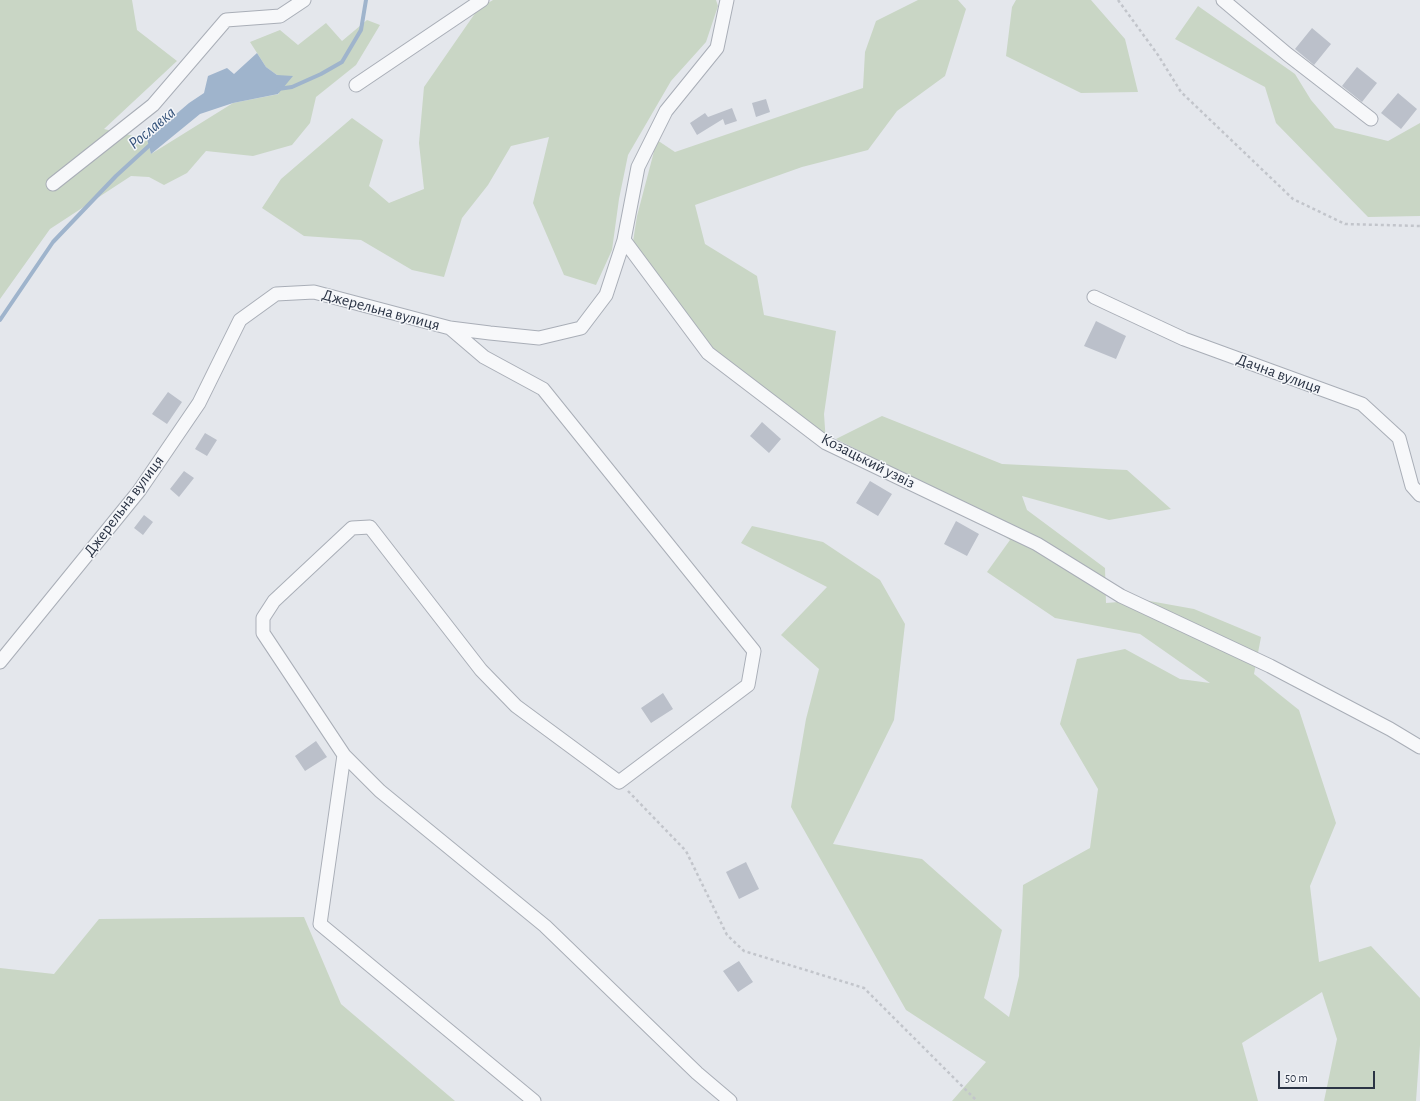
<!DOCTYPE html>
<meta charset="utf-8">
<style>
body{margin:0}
#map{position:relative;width:1420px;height:1101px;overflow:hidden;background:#e4e7ec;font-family:"Alegreya Sans",sans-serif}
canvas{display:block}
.scale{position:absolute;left:1278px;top:1071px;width:97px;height:18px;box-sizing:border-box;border:2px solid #2b3445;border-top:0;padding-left:5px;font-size:12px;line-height:14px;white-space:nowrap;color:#2b3445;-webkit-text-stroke:3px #f4f6f9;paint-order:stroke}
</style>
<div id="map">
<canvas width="1420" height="1101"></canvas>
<div class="scale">50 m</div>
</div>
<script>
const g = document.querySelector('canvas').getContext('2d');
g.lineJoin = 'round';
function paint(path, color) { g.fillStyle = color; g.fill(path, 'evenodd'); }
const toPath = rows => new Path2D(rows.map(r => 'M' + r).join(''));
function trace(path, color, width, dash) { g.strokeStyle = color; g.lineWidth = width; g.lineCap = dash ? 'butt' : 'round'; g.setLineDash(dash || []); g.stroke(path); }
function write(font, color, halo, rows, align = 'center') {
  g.font = font + ' "Alegreya Sans",sans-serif'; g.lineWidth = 3; g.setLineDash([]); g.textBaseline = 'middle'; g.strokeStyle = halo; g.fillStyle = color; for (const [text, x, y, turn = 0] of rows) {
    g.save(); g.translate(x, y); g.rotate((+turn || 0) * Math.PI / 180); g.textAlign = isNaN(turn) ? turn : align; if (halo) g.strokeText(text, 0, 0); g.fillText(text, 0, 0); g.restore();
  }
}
const green = toPath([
 [0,0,132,0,137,30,177,61,104,129,147,139,151,154,233,103,279,94,277,75,266,67,250,42,280,30,298,45,326,23,342,41,367,20,380,25,356,65,316,97,310,123,292,145,253,156,206,151,187,173,164,185,149,177,131,176,50,229,0,299],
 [493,0,716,0,718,6,706,42,671,81,628,155,619,199,612,250,596,285,564,275,533,203,549,137,511,146,488,185,462,218,444,277,412,270,361,240,304,236,262,208,281,179,352,118,383,140,369,186,389,203,424,189,419,143,424,87,478,9],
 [918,0,958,0,966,9,945,76,897,111,868,150,802,167,695,205,705,244,757,276,764,315,836,331,824,414,826,443,708,353,632,248,637,216,657,140,675,152,863,88,865,52,876,21],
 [1016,0,1091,0,1125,39,1138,92,1081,93,1006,56,1012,7],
 [1198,6,1295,74,1311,100,1335,128,1388,141,1420,123,1420,216,1368,217,1276,123,1265,87,1175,39],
 [882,416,1002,464,1127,470,1171,509,1109,520,1022,496,1027,510,1105,568,1106,603,1144,600,1194,609,1261,637,1254,674,1299,710,1336,823,1310,886,1319,962,1371,946,1420,998,1420,1045,1416,1101,1324,1101,1337,1039,1322,992,1242,1043,1258,1101,952,1101,986,1062,906,1010,791,807,806,719,819,669,781,635,827,587,741,543,752,526,823,542,880,580,905,624,894,720,833,844,922,859,1002,930,984,998,1009,1017,1019,976,1023,885,1090,848,1098,789,1060,724,1077,659,1125,649,1180,679,1210,683,1140,634,1055,618,987,572,1010,540,920,482,836,439],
 [304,917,341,1004,455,1101,0,1101,0,968,54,974,99,919]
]);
const water = toPath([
 [257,53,266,67,277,75,293,76,278,94,233,103,200,114,151,154,147,139,189,103,204,93,208,76,227,68,234,74]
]);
const stream = toPath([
 [278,89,292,87,321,74,342,62,361,30,366,0],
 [0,320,53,242,116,176,152,143]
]);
const building = toPath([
 [1312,28,1331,44,1314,65,1295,49],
 [1357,67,1377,83,1362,102,1342,86],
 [1398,93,1417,109,1401,129,1381,113],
 [766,99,770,112,756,117,752,103],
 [732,108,737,121,725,125,723,119,697,135,690,123,705,113,708,117],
 [1096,321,1126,336,1116,359,1084,346],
 [168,392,182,402,167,424,152,414],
 [762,422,781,439,769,453,750,436],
 [205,433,217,440,207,456,195,449],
 [184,471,194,478,179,497,170,489],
 [870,481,892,494,878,516,856,503],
 [144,515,153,522,143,535,134,528],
 [956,521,979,534,967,556,944,544],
 [663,693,673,709,651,723,641,708],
 [316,741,327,757,305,771,295,756],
 [746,862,759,889,739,899,726,872],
 [739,961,753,982,738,992,723,971]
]);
const path = toPath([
 [1118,0,1158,55,1181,92,1293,199,1345,224,1420,226],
 [628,791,686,851,727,935,744,951,864,988,977,1101]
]);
const minor = toPath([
 [1223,0,1287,54,1371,119],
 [356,85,482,0],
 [53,184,153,105,226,20,280,16,304,0],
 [624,240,708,353,826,443,1037,544,1121,596,1270,666,1390,729,1420,747],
 [1094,297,1184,339,1362,404,1399,438,1412,486,1420,495],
 [450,328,484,357,543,389,754,651,748,685,619,782,516,706,481,670,370,527,352,528,274,601,263,618,263,633,344,755,380,791,545,926,697,1073,730,1101],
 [0,662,139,491,199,403,240,320,276,294,314,292,450,328,490,333,539,338,581,328,606,295,624,240,638,167,666,111,717,48,727,0],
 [344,755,320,924,534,1101]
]);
const streetNames = [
 ["Джерельна вулиця",381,310,15],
 ["Дачна вулиця",1279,374,20],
 ["Козацький узвіз",868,461,27],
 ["Джерельна вулиця",124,506,-53]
];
const waterNames = [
 ["Рославка",152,128,-40]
];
paint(green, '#c9d6c5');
paint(water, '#9fb4cc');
trace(stream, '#9fb4cc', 4);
paint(building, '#bbc0ca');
trace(minor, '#a9aeb7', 15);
trace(path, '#c2c5cb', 2.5, [3, 3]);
trace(minor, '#f7f8fa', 13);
write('16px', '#2b3445', '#f4f6f9', streetNames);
write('italic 17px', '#34527a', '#f4f6f9', waterNames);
</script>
